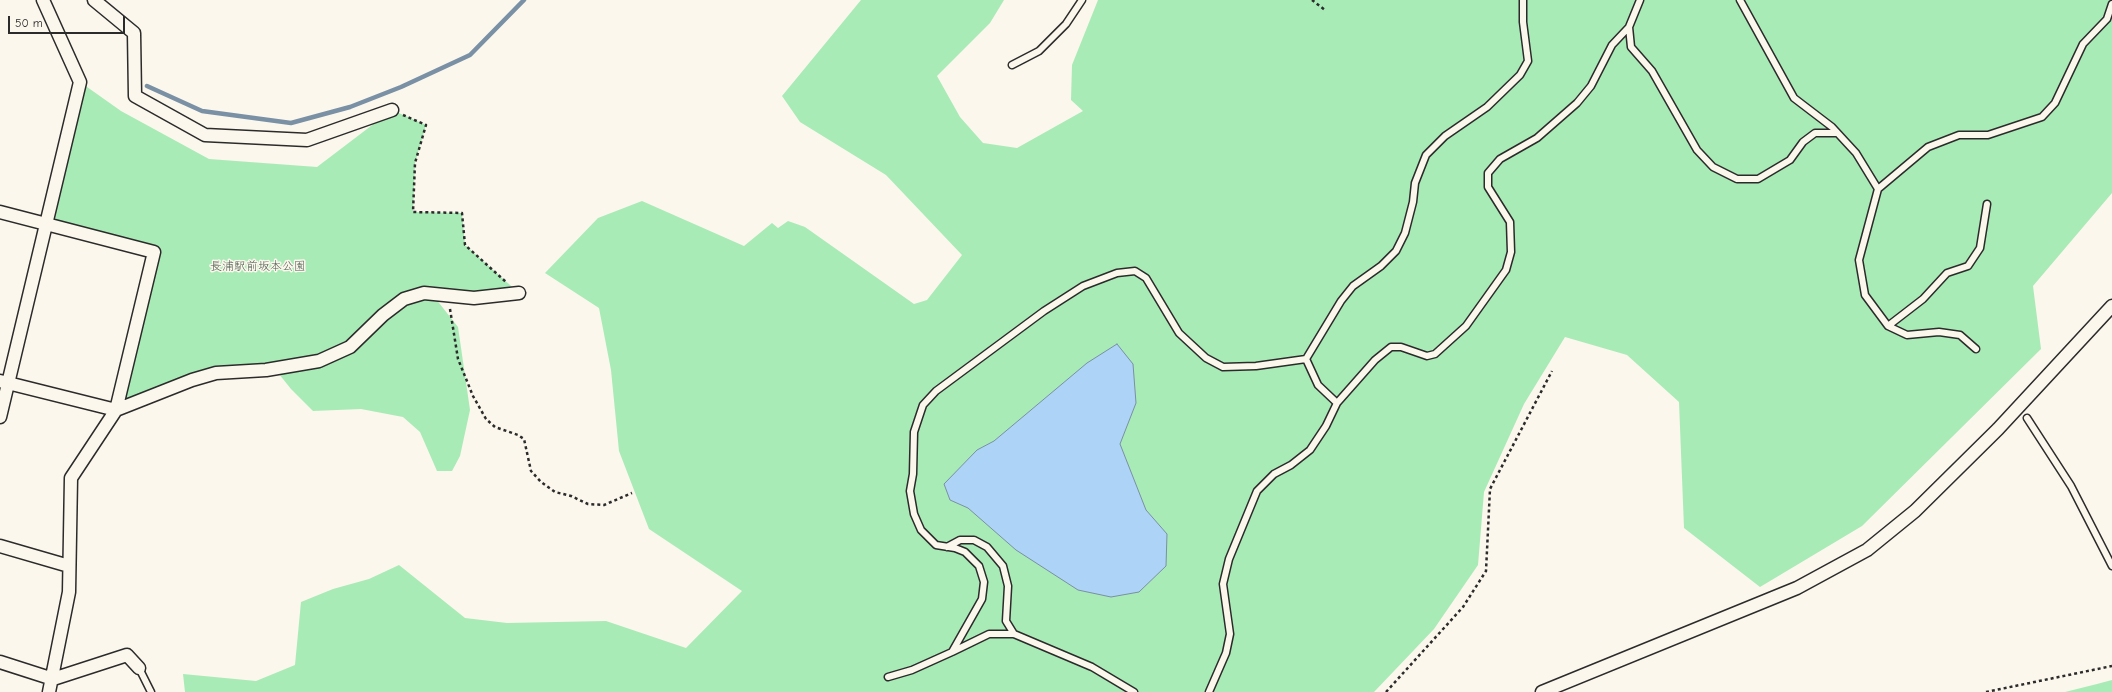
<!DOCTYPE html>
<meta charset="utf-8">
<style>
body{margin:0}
#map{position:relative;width:2112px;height:692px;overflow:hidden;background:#fbf7ec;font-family:"Comic Neue",sans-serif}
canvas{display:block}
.scale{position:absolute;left:8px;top:16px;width:117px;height:18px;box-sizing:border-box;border:2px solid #2b2b2b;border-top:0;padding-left:5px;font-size:12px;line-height:14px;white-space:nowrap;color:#2b2b2b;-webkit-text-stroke:3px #fbf7ec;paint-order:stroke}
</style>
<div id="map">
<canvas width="2112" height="692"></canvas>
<div class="scale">50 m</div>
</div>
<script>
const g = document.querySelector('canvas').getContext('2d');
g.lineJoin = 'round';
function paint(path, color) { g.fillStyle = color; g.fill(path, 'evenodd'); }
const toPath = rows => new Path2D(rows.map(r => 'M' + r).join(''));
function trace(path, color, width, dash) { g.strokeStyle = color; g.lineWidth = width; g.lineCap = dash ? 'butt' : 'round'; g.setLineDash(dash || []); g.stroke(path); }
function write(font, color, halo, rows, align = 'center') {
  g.font = font + ' "Comic Neue","Klee One",sans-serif'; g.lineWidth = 3; g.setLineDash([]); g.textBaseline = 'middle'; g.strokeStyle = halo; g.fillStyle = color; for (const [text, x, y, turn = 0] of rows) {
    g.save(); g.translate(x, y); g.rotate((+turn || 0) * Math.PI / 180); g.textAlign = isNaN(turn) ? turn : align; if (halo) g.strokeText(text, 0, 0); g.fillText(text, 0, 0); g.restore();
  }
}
const green = toPath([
 [861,0,1004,0,990,23,937,76,960,117,983,143,1017,148,1083,111,1071,100,1072,65,1098,0,2112,0,2112,193,2033,286,2041,349,1862,526,1760,587,1684,528,1679,402,1627,355,1565,337,1524,404,1484,492,1478,565,1434,629,1374,692,185,692,183,674,256,681,295,665,301,602,333,589,369,579,399,565,465,618,507,623,606,621,686,648,742,591,649,529,619,451,611,370,599,308,545,273,598,218,642,201,744,246,772,223,778,228,788,221,805,227,914,304,927,300,962,255,886,175,800,122,782,96],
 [80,82,121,111,209,159,317,167,392,110,426,125,415,163,413,212,462,213,465,245,519,293,432,294,458,327,470,410,460,456,452,471,437,471,420,432,403,417,361,409,313,411,291,389,275,369,216,373,116,410,154,252,46,225],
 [2112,680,2112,692,2065,692,2097,684]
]);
const water = toPath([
 [1117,344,1133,364,1136,403,1120,444,1146,510,1167,534,1166,566,1139,592,1111,597,1078,590,1016,550,968,508,950,500,944,484,977,450,994,441,1087,363,1117,344]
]);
const stream = toPath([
 [147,86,202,111,291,123,350,107,401,87,470,55,524,0]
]);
const path = toPath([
 [1312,0,1325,10],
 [403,115,426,125,415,163,413,212,462,213,465,245,506,282],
 [450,309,458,359,473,396,486,419,495,427,518,435,524,439,531,471,541,482,555,492,571,496,588,504,604,505,632,493],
 [1386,692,1463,607,1486,571,1490,489,1552,371],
 [1986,692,2112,666]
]);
const service = toPath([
 [1640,0,1629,27,1631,47,1652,71,1697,150,1713,167,1737,179,1758,179,1790,160,1803,142,1815,133,1837,133],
 [1740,0,1794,98,1832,127,1856,153,1878,189],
 [1012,65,1039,51,1066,24,1082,0],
 [1888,326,1923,299,1947,273,1968,266,1980,248,1987,204],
 [1976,349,1960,335,1939,332,1907,335,1888,326,1865,295,1859,260,1878,189,1928,147,1959,135,1988,135,2042,117,2055,103,2083,44,2107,19,2112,4],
 [1306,359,1318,385,1337,403],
 [2027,418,2071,486,2112,566],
 [947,547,960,540,974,540,987,547,1003,566,1008,586,1006,621,1014,634],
 [952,652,989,634,1014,634,1092,667,1134,692],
 [139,668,151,692],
 [888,677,912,670,952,652,982,599,984,582,979,566,965,552,955,548,936,545,921,530,914,514,910,491,913,474,914,432,923,405,936,391,1044,311,1083,286,1117,273,1135,271,1146,278,1179,333,1206,358,1223,367,1256,366,1306,359,1341,301,1353,286,1381,266,1396,251,1405,233,1413,202,1415,183,1426,155,1445,136,1487,107,1520,75,1528,61,1523,22,1523,0],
 [1209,692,1226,653,1230,634,1223,584,1229,559,1257,491,1274,474,1291,465,1310,450,1326,426,1337,403,1375,360,1391,347,1401,347,1427,356,1435,354,1466,326,1506,270,1511,252,1510,222,1488,187,1488,173,1500,159,1537,138,1577,103,1591,86,1612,45,1629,27]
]);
const minor = toPath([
 [94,0,134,33,135,96,205,135,307,140,392,110],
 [0,212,154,252,116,410,71,478,69,592,49,692],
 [0,381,116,410,192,380,216,373,266,370,319,361,350,347,383,315,404,299,424,293,474,298,519,293],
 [0,417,80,82,43,0],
 [0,546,69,566],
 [0,662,53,679,127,655,139,668],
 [1542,692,1797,588,1867,550,1915,511,1998,429,2112,306]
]);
const parkNames = [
 ["長浦駅前坂本公園",258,267]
];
paint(green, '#a8ebb6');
paint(water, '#add4f7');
trace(water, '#7990a5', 1);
trace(stream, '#7990a5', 4.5);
trace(service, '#2b2b2b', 9);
trace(minor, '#2b2b2b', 15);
trace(path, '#2b2b2b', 2.5, [3, 3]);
trace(service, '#fbf7ec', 6);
trace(minor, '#fbf7ec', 12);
write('12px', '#4a5b4e', '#fbf7ec', parkNames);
</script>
